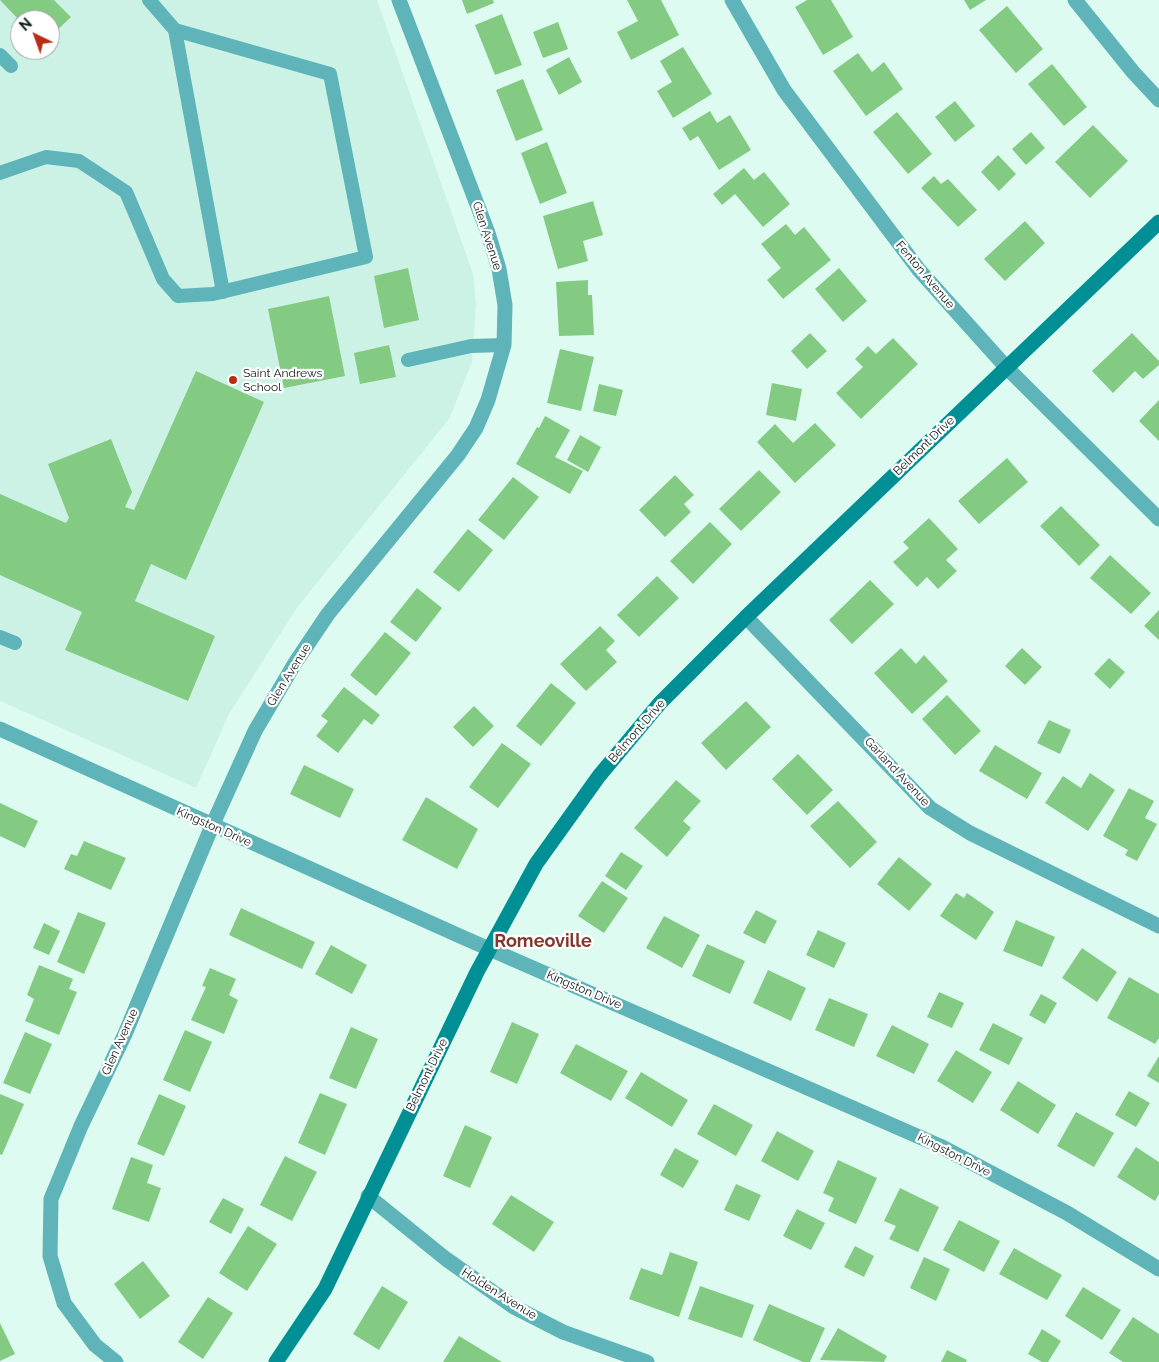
<!DOCTYPE html>
<style>
body{margin:0}
#map{position:relative;width:1159px;height:1362px;overflow:hidden;background:#defbf1;font-family:Raleway,sans-serif}
canvas{display:block}
.north{position:absolute;left:10px;top:10px;width:50px;height:50px;box-sizing:border-box;background:#fff;border:1px solid #9fa3a2;border-radius:50%;rotate:318deg;font-size:14px;font-weight:700;line-height:20px;text-align:center;color:#0f1a16}
.north::after{content:'';display:block;margin:auto;width:18px;height:22px;background:#b82d13;clip-path:polygon(50% 0,100% 100%,50% 72%,0 100%)}
</style>
<div id="map">
<canvas width="1159" height="1362"></canvas>
<div class="north">N</div>
</div>
<script>
const g = document.querySelector('canvas').getContext('2d');
g.lineJoin = 'round';
function paint(path, color) { g.fillStyle = color; g.fill(path, 'evenodd'); }
const toPath = rows => new Path2D(rows.map(r => 'M' + r).join(''));
function trace(path, color, width, dash) { g.strokeStyle = color; g.lineWidth = width; g.lineCap = dash ? 'butt' : 'round'; g.setLineDash(dash || []); g.stroke(path); }
function write(font, color, halo, rows, align = 'center') {
  g.font = font + ' Raleway,sans-serif'; g.lineWidth = 4.5; g.setLineDash([]); g.textBaseline = 'middle'; g.strokeStyle = halo; g.fillStyle = color; for (const [text, x, y, turn = 0] of rows) {
    g.save(); g.translate(x, y); g.rotate((+turn || 0) * Math.PI / 180); g.textAlign = isNaN(turn) ? turn : align; if (halo) g.strokeText(text, 0, 0); g.fillText(text, 0, 0); g.restore();
  }
}
const built = toPath([
 [0,0,377,0,473,274,476,304,472,362,449,419,296,609,229,714,196,788,0,701],
 [20,20,50,20,50,50,20,50]
]);
const building = toPath([
 [0,0,54,0,71,17,50,37,50,20,19,20],
 [462,0,493,0,494,3,467,14],
 [627,0,661,0,679,35,631,60,617,32,638,21],
 [807,0,831,0,853,37,823,55,795,7],
 [964,0,986,0,970,10],
 [1007,6,1043,49,1016,73,979,30],
 [502,14,522,65,495,75,475,25],
 [558,22,568,49,543,58,533,32],
 [683,47,712,94,673,118,657,91,672,82,660,61],
 [858,53,872,72,884,62,903,89,866,116,833,71],
 [569,57,582,82,559,95,546,70],
 [1052,64,1087,107,1064,126,1028,84],
 [523,79,543,130,516,141,496,90],
 [955,101,975,126,955,142,935,117],
 [710,111,717,123,730,115,751,150,719,170,698,136,690,141,682,128],
 [897,112,932,154,908,174,873,132],
 [1093,125,1128,161,1090,198,1055,162],
 [1031,132,1045,148,1026,165,1012,149],
 [547,142,567,193,540,204,521,153],
 [998,155,1016,174,999,191,981,172],
 [744,168,754,180,764,172,790,204,763,227,735,194,722,205,713,194],
 [934,176,941,184,948,179,977,210,958,227,921,188],
 [593,201,603,235,583,241,588,261,558,269,543,216],
 [1025,221,1045,243,1005,281,984,259],
 [786,224,795,235,804,227,831,260,783,299,767,280,781,268,761,244],
 [408,268,419,320,384,328,374,276],
 [839,268,867,301,843,322,815,289],
 [588,280,588,295,592,295,594,335,559,336,556,282],
 [329,296,345,376,284,388,268,309],
 [810,333,827,351,807,369,791,351],
 [1132,333,1159,361,1159,365,1143,379,1135,371,1113,393,1092,371],
 [893,338,918,364,861,419,836,393,863,367,855,359,868,346,876,354],
 [389,345,396,377,360,384,354,353],
 [560,349,594,357,581,411,547,403],
 [196,371,264,402,186,580,151,564,135,601,215,636,188,701,65,650,82,612,0,575,0,494,66,523,69,518,48,464,111,439,132,492,125,507,134,510],
 [772,383,802,389,796,421,766,415],
 [599,384,623,390,616,416,593,411],
 [1159,400,1159,441,1139,421],
 [545,416,570,430,555,457,583,471,570,494,516,464,537,427,539,428],
 [815,423,836,445,795,483,757,442,775,424,793,443],
 [580,435,601,447,588,472,567,460],
 [1007,458,1028,482,979,524,958,501],
 [759,470,781,492,741,531,719,509],
 [675,475,694,495,684,504,691,512,665,537,639,510],
 [513,477,539,497,504,540,478,520],
 [1061,506,1100,545,1079,566,1040,526],
 [929,518,958,549,946,560,957,571,938,589,927,577,917,587,893,562,909,548,903,542],
 [710,522,732,544,693,584,670,561],
 [468,529,493,550,459,592,433,572],
 [1110,555,1151,593,1131,614,1090,578],
 [657,576,679,598,639,637,617,615],
 [870,580,894,604,852,644,829,620],
 [417,588,442,608,416,642,390,622],
 [1159,610,1159,640,1144,626],
 [600,626,615,641,606,650,617,662,586,691,560,664],
 [385,632,411,653,376,696,350,675],
 [901,648,916,664,924,655,948,681,912,714,874,673],
 [1022,648,1042,667,1025,685,1005,666],
 [1109,658,1125,672,1110,689,1094,674],
 [551,683,576,703,541,746,516,726],
 [344,687,380,715,372,725,364,719,338,753,316,736,328,721,321,716],
 [947,695,981,731,955,755,922,719],
 [746,701,771,727,726,770,701,743],
 [474,706,494,726,473,747,453,727],
 [1049,720,1071,730,1060,754,1037,743],
 [502,743,531,764,498,808,469,787],
 [995,745,1042,773,1027,799,979,771],
 [798,754,833,790,807,815,772,779],
 [304,765,354,789,340,818,290,794],
 [1090,773,1115,790,1088,831,1045,803,1063,776,1081,788],
 [676,780,701,801,683,821,691,828,667,857,634,828],
 [1129,788,1154,801,1145,818,1157,824,1137,861,1125,855,1128,850,1103,836],
 [426,797,478,829,457,869,402,840],
 [838,801,877,842,850,868,810,826],
 [0,803,38,821,25,848,0,836],
 [84,841,126,858,111,890,64,869,71,854,77,856],
 [621,852,643,866,626,890,605,876],
 [899,857,932,884,909,911,877,884],
 [602,881,628,898,604,933,578,916],
 [956,893,964,898,967,893,994,912,976,940,940,916],
 [241,908,315,942,302,969,229,935],
 [756,910,777,921,765,944,743,933],
 [78,912,106,923,84,974,57,962],
 [664,916,700,935,682,968,646,948],
 [1016,920,1055,937,1042,967,1003,951],
 [44,923,60,931,49,955,33,948],
 [818,930,846,943,834,968,806,955],
 [707,944,745,961,730,994,692,976],
 [331,945,367,965,352,994,315,974],
 [1082,948,1117,972,1097,1002,1062,978],
 [39,965,73,979,69,989,77,992,59,1035,25,1021,34,999,27,995],
 [210,968,236,979,229,995,238,1000,224,1034,191,1020,206,987,202,986],
 [768,970,806,988,791,1021,753,1003],
 [1129,977,1159,994,1159,1038,1155,1044,1107,1018],
 [939,992,964,1003,952,1028,927,1017],
 [1041,994,1057,1003,1045,1024,1029,1015],
 [829,998,868,1014,854,1047,815,1030],
 [512,1022,539,1034,517,1084,490,1072],
 [993,1023,1023,1038,1009,1065,979,1050],
 [892,1025,929,1044,914,1074,876,1056],
 [351,1027,378,1039,356,1089,329,1078],
 [185,1030,212,1042,190,1092,163,1080],
 [25,1032,52,1044,30,1094,3,1083],
 [576,1044,628,1071,611,1101,560,1073],
 [956,1050,992,1072,973,1103,937,1081],
 [1159,1056,1159,1083,1147,1076],
 [641,1072,688,1100,672,1127,625,1098],
 [1018,1081,1056,1105,1038,1134,1000,1110],
 [1129,1091,1150,1103,1136,1127,1115,1115],
 [320,1093,347,1104,325,1155,298,1143],
 [0,1094,24,1104,2,1155,0,1154],
 [159,1094,186,1106,164,1156,137,1144],
 [714,1104,753,1125,736,1156,697,1134],
 [1076,1112,1114,1133,1094,1167,1057,1146],
 [465,1125,492,1137,470,1188,443,1176],
 [777,1131,814,1151,798,1181,761,1161],
 [1136,1147,1159,1162,1159,1194,1155,1201,1117,1177],
 [675,1148,699,1161,683,1188,660,1175],
 [285,1156,317,1172,292,1221,260,1205],
 [131,1157,153,1165,147,1183,161,1188,149,1222,112,1209],
 [838,1160,877,1178,856,1224,828,1211,834,1198,823,1193],
 [736,1184,761,1195,749,1221,724,1210],
 [900,1188,939,1207,918,1252,889,1239,896,1226,884,1221],
 [511,1195,554,1222,534,1252,492,1224],
 [223,1198,244,1209,231,1234,209,1222],
 [797,1209,825,1223,811,1250,783,1236],
 [959,1220,1000,1241,984,1272,943,1250],
 [248,1226,277,1244,247,1291,219,1273],
 [855,1246,874,1256,864,1277,844,1267],
 [1014,1248,1062,1275,1047,1300,999,1274],
 [670,1252,698,1262,679,1317,629,1299,641,1268,662,1275],
 [924,1257,950,1269,936,1301,910,1288],
 [143,1261,170,1296,140,1319,114,1284],
 [382,1286,408,1302,379,1350,353,1334],
 [700,1286,754,1305,742,1338,688,1319],
 [1083,1287,1121,1310,1102,1340,1065,1316],
 [208,1297,233,1313,203,1359,178,1342],
 [769,1304,825,1328,810,1362,803,1362,753,1340],
 [1133,1317,1159,1334,1159,1362,1123,1362,1109,1353],
 [0,1323,15,1354,0,1361],
 [838,1328,887,1356,884,1362,820,1360],
 [1042,1329,1061,1341,1048,1362,1042,1362,1028,1354],
 [459,1336,502,1362,443,1362],
 [947,1350,967,1360,966,1362,941,1362]
]);
const lane = toPath([
 [175,30,223,292],
 [0,55,11,66],
 [0,173,46,157,79,161,126,192,163,279,178,296,213,294,366,257,330,74,175,30,149,0],
 [408,360,471,346,504,345],
 [0,637,15,643]
]);
const street = toPath([
 [732,0,784,90,919,270,1006,367,1159,519],
 [1075,0,1133,72,1159,100],
 [746,617,930,808,970,833,1159,926],
 [0,729,462,937,940,1146,1067,1213,1159,1269],
 [368,1196,446,1259,514,1307,563,1332,647,1362],
 [116,1362,95,1345,64,1303,50,1256,51,1199,81,1126,125,1034,212,826,255,731,295,663,328,614,458,455,476,428,488,400,504,345,505,305,499,269,488,233,399,0]
]);
const secondary = toPath([
 [276,1362,325,1289,477,972,536,864,599,776,660,703,746,617,1159,222]
]);
const markers = [
 [233,380,5,"#b82d13"]
];
const streetNames = [
 ["Glen Avenue",487,236,72],
 ["Fenton Avenue",925,275,50],
 ["Belmont Drive",924,446,-44],
 ["Glen Avenue",289,675,-58],
 ["Belmont Drive",637,731,-49],
 ["Garland Avenue",897,772,47],
 ["Kingston Drive",214,827,24],
 ["Kingston Drive",584,990,23],
 ["Glen Avenue",120,1042,-66],
 ["Belmont Drive",427,1075,-64],
 ["Kingston Drive",954,1155,27],
 ["Holden Avenue",499,1294,32]
];
const poiNames = [
 ["Saint Andrews",243,373],
 ["School",243,387]
];
const districtNames = [
 ["Romeoville",543,942]
];
paint(built, '#ccf2e5');
paint(building, '#83cb83');
trace(lane, '#5eb4b8', 14);
trace(street, '#5eb4b8', 15);
trace(secondary, '#008f95', 15);
for (const [x, y, r, color] of markers) { const dot = new Path2D(); dot.arc(x, y, r, 0, 2 * Math.PI); g.fillStyle = color; g.fill(dot); trace(dot, '#fff', 2); }
write('12px', '#0f1a16', '#fff', streetNames);
write('12px', '#0f1a16', '#fff', poiNames, 'left');
write('bold 18px', '#803a2d', '#fff', districtNames);
</script>
